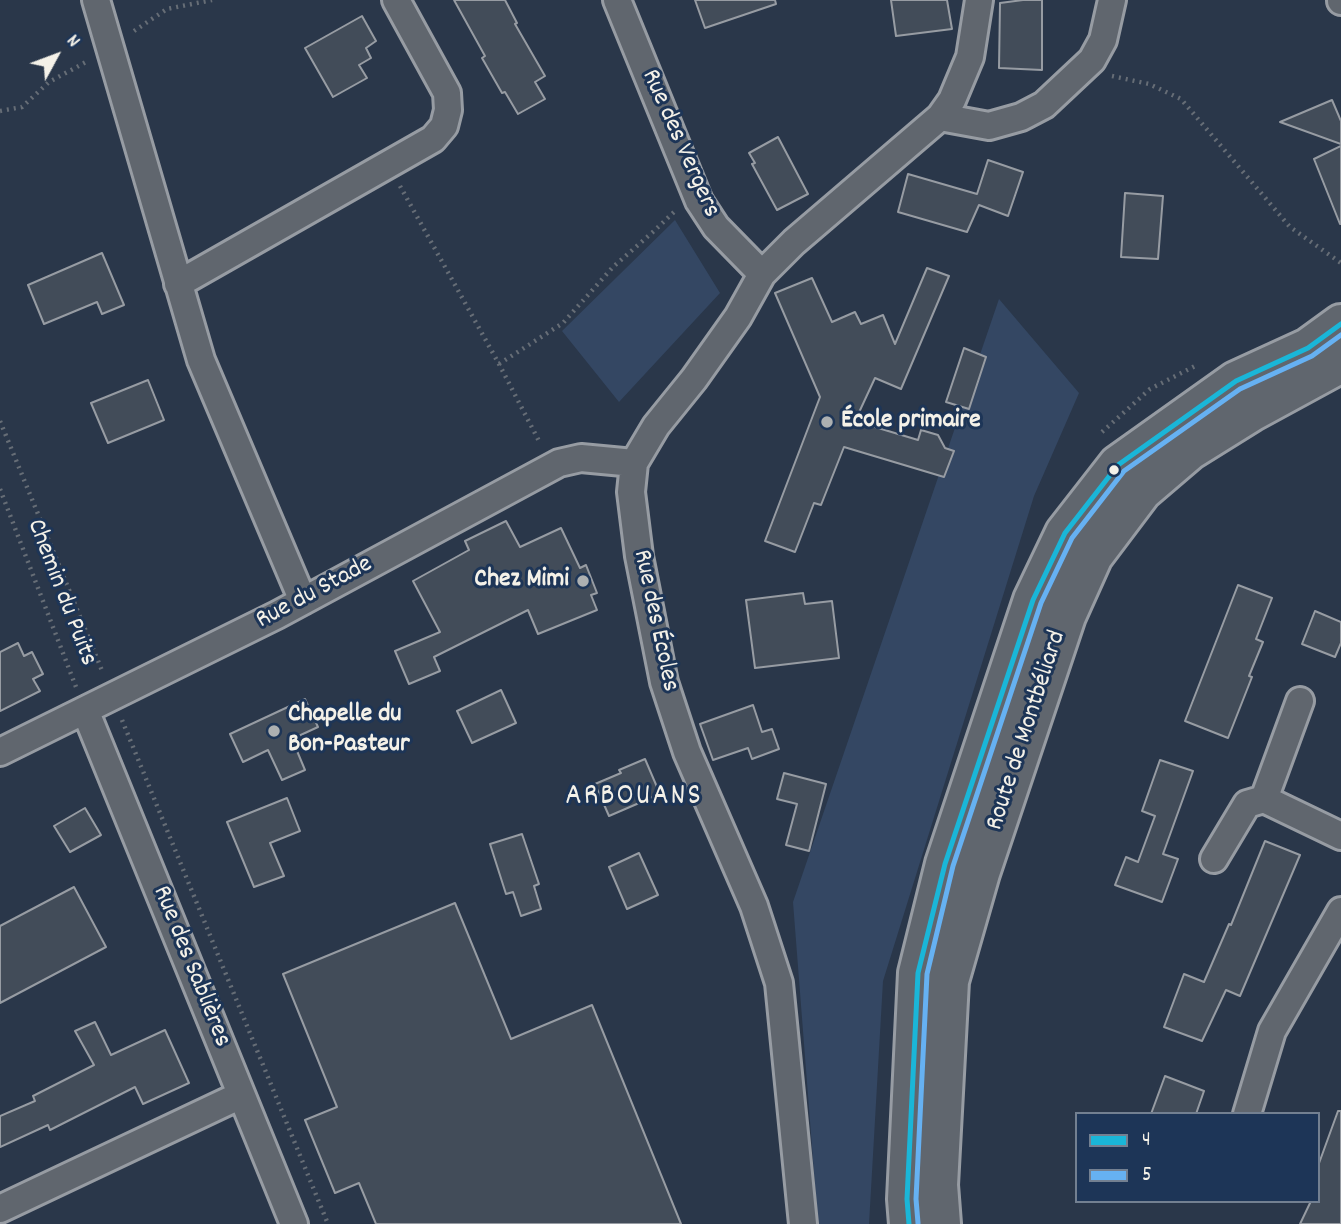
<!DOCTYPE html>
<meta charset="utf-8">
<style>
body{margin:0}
#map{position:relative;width:1341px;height:1224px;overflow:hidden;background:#2a374a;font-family:Dekko,sans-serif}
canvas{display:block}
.legend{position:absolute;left:1075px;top:1112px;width:245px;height:91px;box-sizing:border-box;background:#1d3557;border:2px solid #738091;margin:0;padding:9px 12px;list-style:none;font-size:21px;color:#f4f1e8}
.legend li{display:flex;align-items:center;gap:14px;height:35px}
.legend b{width:35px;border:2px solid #738091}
.north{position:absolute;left:21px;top:21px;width:70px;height:70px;-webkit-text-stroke:5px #1d3557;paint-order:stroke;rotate:49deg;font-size:19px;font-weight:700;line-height:28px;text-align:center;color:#f4f1e8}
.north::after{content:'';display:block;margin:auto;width:24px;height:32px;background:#f4f1e8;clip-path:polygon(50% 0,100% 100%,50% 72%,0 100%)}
</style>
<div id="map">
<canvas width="1341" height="1224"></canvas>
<ul class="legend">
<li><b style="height:9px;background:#1ab6d8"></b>4</li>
<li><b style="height:9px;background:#66b1f2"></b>5</li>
</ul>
<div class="north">N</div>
</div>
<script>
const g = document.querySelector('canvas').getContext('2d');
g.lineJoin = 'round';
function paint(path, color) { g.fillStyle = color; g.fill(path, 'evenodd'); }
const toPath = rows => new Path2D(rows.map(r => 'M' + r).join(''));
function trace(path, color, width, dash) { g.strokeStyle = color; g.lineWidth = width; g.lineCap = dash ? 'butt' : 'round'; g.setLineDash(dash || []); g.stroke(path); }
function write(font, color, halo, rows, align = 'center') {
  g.font = font + ' Dekko,sans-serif'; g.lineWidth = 6; g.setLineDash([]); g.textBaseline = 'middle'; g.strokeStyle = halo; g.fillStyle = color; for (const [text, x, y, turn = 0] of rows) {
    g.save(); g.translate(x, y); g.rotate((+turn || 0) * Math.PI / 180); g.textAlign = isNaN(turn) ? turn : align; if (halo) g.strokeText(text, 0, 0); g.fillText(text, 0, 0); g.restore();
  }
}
const green = toPath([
 [675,220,720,293,619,402,562,331],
 [999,299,1079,393,1034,496,883,981,869,1224,818,1224,793,902]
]);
const building = toPath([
 [454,0,505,0,517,23,515,24,545,76,535,82,545,99,518,114,505,92,502,93,482,58,485,56,454,0],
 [695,0,775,0,776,4,705,28,695,0],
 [891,0,947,0,952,29,896,36,891,0],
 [1023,0,1042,0,1042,70,999,68,1000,3,1023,0],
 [362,16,376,41,366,48,371,58,359,65,367,78,333,97,305,48,362,16],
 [1332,100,1341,121,1341,144,1280,122,1332,100],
 [778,137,808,194,777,210,752,164,755,163,749,153,778,137],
 [1341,146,1341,224,1340,224,1314,159,1341,146],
 [988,160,1023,172,1008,216,979,205,967,232,898,212,908,174,977,194,988,160],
 [1125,193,1163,196,1158,259,1121,257,1125,193],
 [102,253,124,305,102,314,97,302,44,324,28,285,102,253],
 [927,268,949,276,901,389,875,378,855,421,918,440,921,430,938,435,945,448,954,451,944,477,844,447,821,505,814,503,795,552,765,541,820,397,775,293,812,278,832,322,855,312,861,324,883,315,895,344,927,268],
 [964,348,986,357,969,409,946,402,964,348],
 [148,380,164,420,108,443,91,403,148,380],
 [506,521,520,547,561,528,580,568,586,565,597,593,591,595,597,610,538,634,528,610,434,657,440,671,409,684,395,651,440,632,413,581,469,550,465,541,506,521],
 [1238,585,1272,598,1256,639,1263,642,1249,676,1252,677,1228,738,1185,721,1238,585],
 [803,593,805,604,832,601,839,658,755,668,746,600,803,593],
 [1315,611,1341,622,1341,643,1335,657,1302,644,1315,611],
 [18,643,24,656,32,652,43,674,33,679,40,691,0,711,0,652,18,643],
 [501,690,516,723,472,743,457,711,501,690],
 [305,699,318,727,292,739,305,770,282,780,268,750,243,762,230,734,305,699],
 [753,705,762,732,772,729,779,749,752,759,748,748,713,760,700,724,753,705],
 [645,759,660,794,609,816,595,784,621,773,619,770,645,759],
 [1160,760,1193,771,1163,854,1178,859,1162,902,1115,885,1126,857,1138,862,1155,816,1142,811,1160,760],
 [784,773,826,784,809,851,786,845,797,804,777,799,784,773],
 [287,798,300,831,270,843,284,876,254,887,227,822,287,798],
 [85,808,101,835,70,852,54,826,85,808],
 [522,834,539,884,534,886,541,909,521,916,513,892,506,894,490,844,522,834],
 [1265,841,1300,855,1240,996,1226,990,1202,1041,1164,1027,1184,974,1204,982,1229,924,1231,925,1265,841],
 [639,853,658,895,627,909,609,867,639,853],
 [74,887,106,947,0,1003,0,926,74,887],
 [455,903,511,1039,592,1005,681,1224,376,1224,359,1183,335,1193,305,1120,337,1107,283,974,455,903],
 [95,1022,111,1055,165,1030,189,1083,143,1104,135,1087,50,1130,48,1125,0,1147,0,1116,35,1101,33,1096,94,1065,75,1031,95,1022],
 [1165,1076,1204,1091,1196,1114,1151,1114,1165,1076],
 [1338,1111,1341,1111,1341,1224,1300,1224,1311,1201,1318,1201,1318,1166,1338,1111]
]);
const path = toPath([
 [134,31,167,9,212,0],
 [1112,76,1149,84,1181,99,1290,227,1341,263],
 [0,111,22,107,49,82,86,62],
 [400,186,499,364,540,443],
 [499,364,563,323,613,267,654,231,675,211],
 [0,421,103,673],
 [1102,432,1150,389,1197,365],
 [0,489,76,687],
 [122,720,328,1224]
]);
const street = toPath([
 [96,0,201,360,303,601],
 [617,0,699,201,716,227,762,274],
 [1341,0,1341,1],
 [940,117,989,126,1021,117,1044,105,1092,60,1103,40,1112,0],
 [178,284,433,139,444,126,448,110,447,93,396,0],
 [1300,701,1264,799,1341,836],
 [85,710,294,1224],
 [0,752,277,615,559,463,581,458,634,463],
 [1214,859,1247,804,1264,799],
 [1247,1114,1272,1031,1341,911],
 [0,1209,241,1095],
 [803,1224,779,983,754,906,687,752,664,682,639,556,631,492,634,463,656,426,694,379,738,317,762,274,794,242,940,117,952,100,970,57,979,0]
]);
const primary = toPath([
 [909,1224,907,1199,918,973,945,864,1033,600,1065,533,1118,465,1236,381,1308,348,1341,324],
 [941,1224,938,1185,949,981,980,873,1066,616,1093,556,1142,491,1190,450,1251,412,1341,363]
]);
const bus1 = toPath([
 [909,1224,907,1199,918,973,945,864,1033,600,1065,533,1118,465,1236,381,1308,348,1341,324]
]);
const bus2 = toPath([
 [918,1223,916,1199,927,974,953,866,1041,603,1072,538,1124,471,1240,389,1312,356,1341,335]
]);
const markers = [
 [827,422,7,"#adb0b1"],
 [1114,470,6,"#f4f1e8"],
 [583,581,7,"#adb0b1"],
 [274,731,7,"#adb0b1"]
];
const streetNames = [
 ["Rue des Vergers",679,144,66],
 ["Chemin du Puits",60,593,69],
 ["Rue du Stade",315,594,-28],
 ["Rue des Écoles",654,621,78],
 ["Route de Montbéliard",1028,731,-72],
 ["Rue des Sablières",190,967,68]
];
const poiNames = [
 ["École primaire",841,422],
 ["Chez Mimi",569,581,"right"],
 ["Chapelle du",288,716],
 ["Bon-Pasteur",288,746]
];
const quarterNames = [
 ["ARBOUANS",634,799]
];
paint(green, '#344763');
paint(building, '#424c59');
trace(building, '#979ca3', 2);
trace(street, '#979ca3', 32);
trace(primary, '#979ca3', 44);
trace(path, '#666d76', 4.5, [2, 5]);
trace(street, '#60666e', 26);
trace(primary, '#60666e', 38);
trace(bus1, '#1ab6d8', 5);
trace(bus2, '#66b1f2', 5);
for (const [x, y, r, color] of markers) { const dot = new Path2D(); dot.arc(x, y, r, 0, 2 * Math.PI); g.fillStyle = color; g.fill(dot); trace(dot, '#1d3557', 2.5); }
write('26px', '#f4f1e8', '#1d3557', streetNames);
write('bold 26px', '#f4f1e8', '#1d3557', poiNames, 'left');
g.letterSpacing = '2px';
write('30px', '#f4f1e8', '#1d3557', quarterNames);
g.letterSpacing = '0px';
</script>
